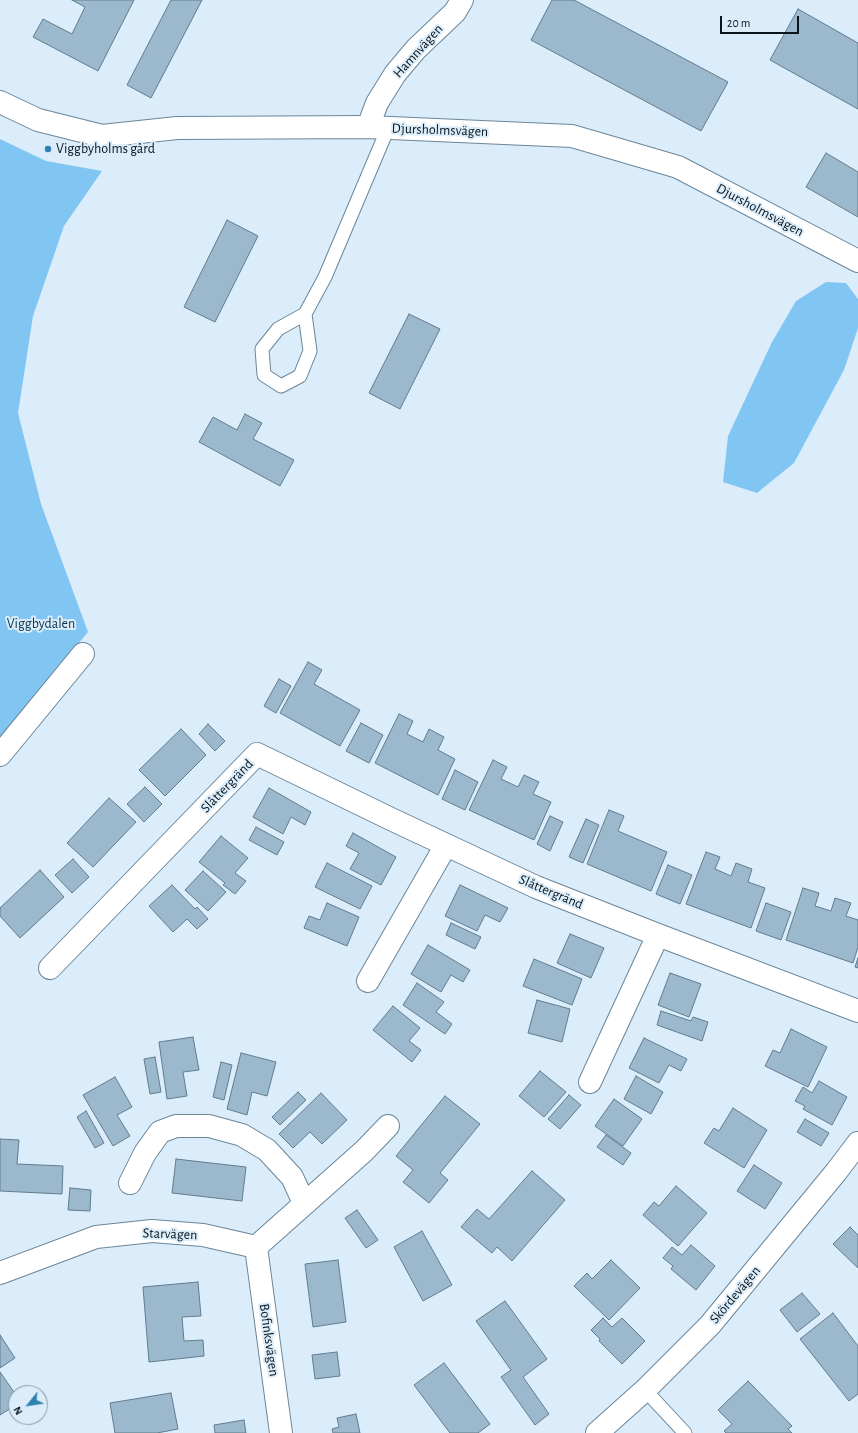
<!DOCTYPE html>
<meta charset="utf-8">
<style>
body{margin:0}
#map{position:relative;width:858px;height:1433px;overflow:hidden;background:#dbedfa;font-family:"Alegreya Sans",sans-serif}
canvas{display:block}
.north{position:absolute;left:8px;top:1385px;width:40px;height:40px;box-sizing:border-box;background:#dbedfa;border:1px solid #8796a1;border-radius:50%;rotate:240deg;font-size:11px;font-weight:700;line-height:16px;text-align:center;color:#09141b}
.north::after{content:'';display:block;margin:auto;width:14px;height:18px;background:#2d81b1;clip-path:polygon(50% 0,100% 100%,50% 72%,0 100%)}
.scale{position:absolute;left:720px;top:16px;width:79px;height:18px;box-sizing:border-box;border:2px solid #09141b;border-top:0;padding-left:5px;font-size:12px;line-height:14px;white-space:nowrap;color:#09141b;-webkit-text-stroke:3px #dbedfa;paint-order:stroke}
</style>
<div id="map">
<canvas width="858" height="1433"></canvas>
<div class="north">N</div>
<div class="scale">20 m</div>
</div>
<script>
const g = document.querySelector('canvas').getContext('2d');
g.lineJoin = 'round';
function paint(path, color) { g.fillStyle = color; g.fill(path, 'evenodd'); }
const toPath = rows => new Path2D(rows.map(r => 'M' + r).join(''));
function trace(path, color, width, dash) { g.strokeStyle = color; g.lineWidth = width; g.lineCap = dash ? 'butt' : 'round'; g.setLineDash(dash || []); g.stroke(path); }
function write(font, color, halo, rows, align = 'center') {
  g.font = font + ' "Alegreya Sans",sans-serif'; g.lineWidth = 4; g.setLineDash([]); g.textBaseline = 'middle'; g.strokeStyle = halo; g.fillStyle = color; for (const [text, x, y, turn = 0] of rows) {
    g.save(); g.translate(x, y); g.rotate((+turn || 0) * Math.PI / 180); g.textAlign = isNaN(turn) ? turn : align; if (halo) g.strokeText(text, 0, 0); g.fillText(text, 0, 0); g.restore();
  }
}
const green = toPath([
 [0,139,46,161,102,171,64,226,33,316,18,413,41,504,88,632,0,738],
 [826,282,846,283,858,299,858,328,844,370,794,463,757,493,723,482,728,436,772,342,796,301]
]);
const building = toPath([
 [72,0,134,0,98,71,33,37,43,19,72,34,85,7,72,0],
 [171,0,202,0,151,98,127,85,171,0],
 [552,0,574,0,728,82,701,131,531,40,552,0],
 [798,9,858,43,858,109,770,60,798,9],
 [826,153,858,172,858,217,806,187,826,153],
 [227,220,258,236,215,322,184,307,227,220],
 [409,314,440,329,400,409,369,393,409,314],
 [245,414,262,423,253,439,294,460,280,486,199,442,213,417,237,430,245,414],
 [308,662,322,670,314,684,360,710,340,746,280,713,308,662],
 [279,679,291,686,276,713,264,706,279,679],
 [399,714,413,721,407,734,423,742,429,729,444,737,438,750,455,759,438,795,375,763,399,714],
 [361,723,383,735,369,763,346,751,361,723],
 [208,724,225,741,215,751,199,734,208,724],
 [181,729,206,755,165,796,139,770,181,729],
 [493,760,507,767,501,779,518,787,524,775,539,782,533,794,551,802,534,840,469,810,493,760],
 [455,770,478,782,465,810,442,799,455,770],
 [145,787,162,804,144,822,127,804,145,787],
 [269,788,311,812,305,825,291,817,283,834,253,817,269,788],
 [109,798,136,822,93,867,67,843,109,798],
 [609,810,624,816,618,831,667,852,651,891,587,864,609,810],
 [550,816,563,822,550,851,537,844,550,816],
 [586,819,599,825,583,863,569,857,586,819],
 [256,827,284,842,277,855,249,840,256,827],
 [353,833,396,857,381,885,350,869,359,853,346,846,353,833],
 [221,836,248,858,235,873,246,881,235,894,223,885,225,883,199,862,221,836],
 [706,852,720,857,715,869,731,876,736,863,752,869,748,882,765,888,751,928,686,904,706,852],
 [73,859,89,877,72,893,55,875,73,859],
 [327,863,372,886,360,909,315,887,327,863],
 [668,865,692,875,680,904,656,894,668,865],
 [40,870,64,897,20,938,0,916,0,908,40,870],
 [203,871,226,892,208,911,185,890,203,871],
 [172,885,195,909,197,907,208,919,197,929,187,919,173,932,149,906,172,885],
 [460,885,508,908,500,922,485,915,477,931,445,916,460,885],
 [803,888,819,893,815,906,831,911,835,898,851,903,846,916,858,920,858,947,853,963,786,940,803,888],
 [327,903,359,917,347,946,304,928,309,916,320,920,327,903],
 [766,903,791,912,781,940,756,931,766,903],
 [451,923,481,937,475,949,446,935,451,923],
 [570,934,604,948,591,978,557,963,570,934],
 [428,945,470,970,463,982,451,975,441,992,411,974,428,945],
 [858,958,858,968,855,967,858,958],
 [534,959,582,979,572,1005,523,986,534,959],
 [670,973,701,984,689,1017,658,1005,670,973],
 [417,983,444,1002,436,1012,452,1024,445,1034,403,1005,417,983],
 [537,1000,570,1009,562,1042,528,1033,537,1000],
 [393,1006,420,1028,409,1041,421,1050,412,1062,373,1030,393,1006],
 [661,1011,691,1021,693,1017,708,1022,702,1041,657,1025,661,1011],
 [791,1029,827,1047,808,1087,765,1066,773,1050,780,1053,791,1029],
 [193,1037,199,1070,183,1072,187,1096,167,1099,159,1042,193,1037],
 [644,1038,687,1059,681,1071,669,1065,659,1083,629,1068,644,1038],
 [241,1053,276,1062,267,1096,252,1092,247,1115,227,1109,241,1053],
 [155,1057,161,1092,150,1094,144,1059,155,1057],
 [221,1062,232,1065,224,1100,213,1097,221,1062],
 [540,1071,566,1092,544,1117,519,1096,540,1071],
 [636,1076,663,1092,651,1114,624,1099,636,1076],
 [115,1077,132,1107,117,1115,130,1136,113,1146,83,1095,115,1077],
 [819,1081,847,1097,832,1125,803,1109,805,1106,795,1101,803,1087,812,1093,819,1081],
 [298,1092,306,1100,280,1125,272,1117,298,1092],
 [321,1093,347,1120,322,1144,310,1132,293,1148,279,1134,321,1093],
 [569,1095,581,1105,560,1129,548,1119,569,1095],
 [445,1096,480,1124,440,1173,448,1180,429,1203,403,1182,413,1170,396,1156,445,1096],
 [614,1099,642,1119,623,1146,595,1126,614,1099],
 [733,1108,767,1130,744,1168,704,1143,714,1128,719,1131,733,1108],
 [86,1111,104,1143,95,1148,77,1117,86,1111],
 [805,1119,829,1133,821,1146,797,1132,805,1119],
 [606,1135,631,1153,623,1165,597,1147,606,1135],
 [0,1139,19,1140,17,1164,63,1166,62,1194,0,1191,0,1139],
 [176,1159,246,1167,242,1201,172,1193,176,1159],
 [754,1165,782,1183,765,1209,737,1191,754,1165],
 [532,1171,565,1200,512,1261,497,1247,492,1253,461,1227,477,1209,489,1219,532,1171],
 [676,1186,707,1213,678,1246,643,1215,654,1202,659,1206,676,1186],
 [70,1188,91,1190,90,1211,68,1210,70,1188],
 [357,1210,378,1240,366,1248,345,1218,357,1210],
 [850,1227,858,1235,858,1268,833,1244,850,1227],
 [422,1231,452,1285,423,1301,394,1247,422,1231],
 [691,1245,715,1266,696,1290,671,1269,673,1266,663,1258,672,1247,682,1255,691,1245],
 [338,1260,346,1322,313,1327,305,1264,338,1260],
 [611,1260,640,1288,609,1320,574,1286,587,1273,592,1279,611,1260],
 [198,1282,201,1316,182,1317,184,1341,203,1340,204,1356,149,1362,143,1287,198,1282],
 [802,1293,820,1314,797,1332,780,1310,802,1293],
 [505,1301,547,1359,523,1377,549,1414,535,1425,501,1377,511,1370,476,1321,505,1301],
 [833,1313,858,1346,858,1394,849,1401,800,1339,833,1313],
 [603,1318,612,1327,622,1318,645,1341,622,1364,599,1341,600,1339,591,1330,603,1318],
 [0,1335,15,1358,0,1368,0,1335],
 [337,1352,340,1376,315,1379,312,1355,337,1352],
 [444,1363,490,1424,478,1433,450,1433,414,1385,444,1363],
 [0,1372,16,1395,16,1405,0,1415,0,1372],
 [748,1381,792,1426,788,1429,792,1433,726,1433,724,1431,732,1424,718,1410,748,1381],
 [171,1393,178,1429,157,1433,115,1433,110,1403,171,1393],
 [356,1414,360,1433,333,1433,332,1429,339,1427,337,1418,356,1414],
 [244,1420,246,1433,215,1433,214,1425,244,1420]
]);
const lane = toPath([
 [305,314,310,351,300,376,281,386,264,375,262,349,278,329,305,314,325,277,388,128],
 [645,1390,685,1433]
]);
const street = toPath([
 [368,127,377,103,395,74,416,49,455,12,462,0],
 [0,755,83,654],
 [50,968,257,754,393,820,536,887,658,935,858,1011],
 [368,981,446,845],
 [590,1082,658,935],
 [130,1183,145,1153,160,1132,176,1126,209,1126,242,1135,267,1150,292,1177,304,1203],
 [256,1247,281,1433],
 [256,1247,364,1151,388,1126],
 [0,1273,96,1237,152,1231,203,1235,256,1247],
 [597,1433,645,1390,710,1325,836,1172,858,1143]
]);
const secondary = toPath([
 [0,102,38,120,102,136,177,128,368,127,572,136,678,167,858,261]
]);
const markers = [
 [48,149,4,"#2d81b1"]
];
const streetNames = [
 ["Hamnvägen",418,51,-48],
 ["Djursholmsvägen",440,130,2],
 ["Djursholmsvägen",760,210,28],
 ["Slåttergränd",227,786,-46],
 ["Slåttergränd",551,892,23],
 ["Starvägen",170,1234,2],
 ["Skördevägen",735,1295,-50],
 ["Bofinksvägen",269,1340,82]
];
const poiNames = [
 ["Viggbyholms gård",56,149]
];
const parkNames = [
 ["Viggbydalen",41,624]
];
paint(green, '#81c6f3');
paint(building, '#9bb8cc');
trace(building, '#607c8f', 1);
trace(lane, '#6a8699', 15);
trace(street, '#6a8699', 24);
trace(secondary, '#6a8699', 24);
trace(lane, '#fff', 13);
trace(street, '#fff', 22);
trace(secondary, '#fff', 22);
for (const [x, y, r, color] of markers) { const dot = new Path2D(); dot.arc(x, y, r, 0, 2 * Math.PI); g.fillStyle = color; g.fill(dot); trace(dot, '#dbedfa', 1.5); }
write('14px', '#09141b', '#dbedfa', streetNames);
write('14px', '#09141b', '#dbedfa', poiNames, 'left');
write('14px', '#08334b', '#dbedfa', parkNames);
</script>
